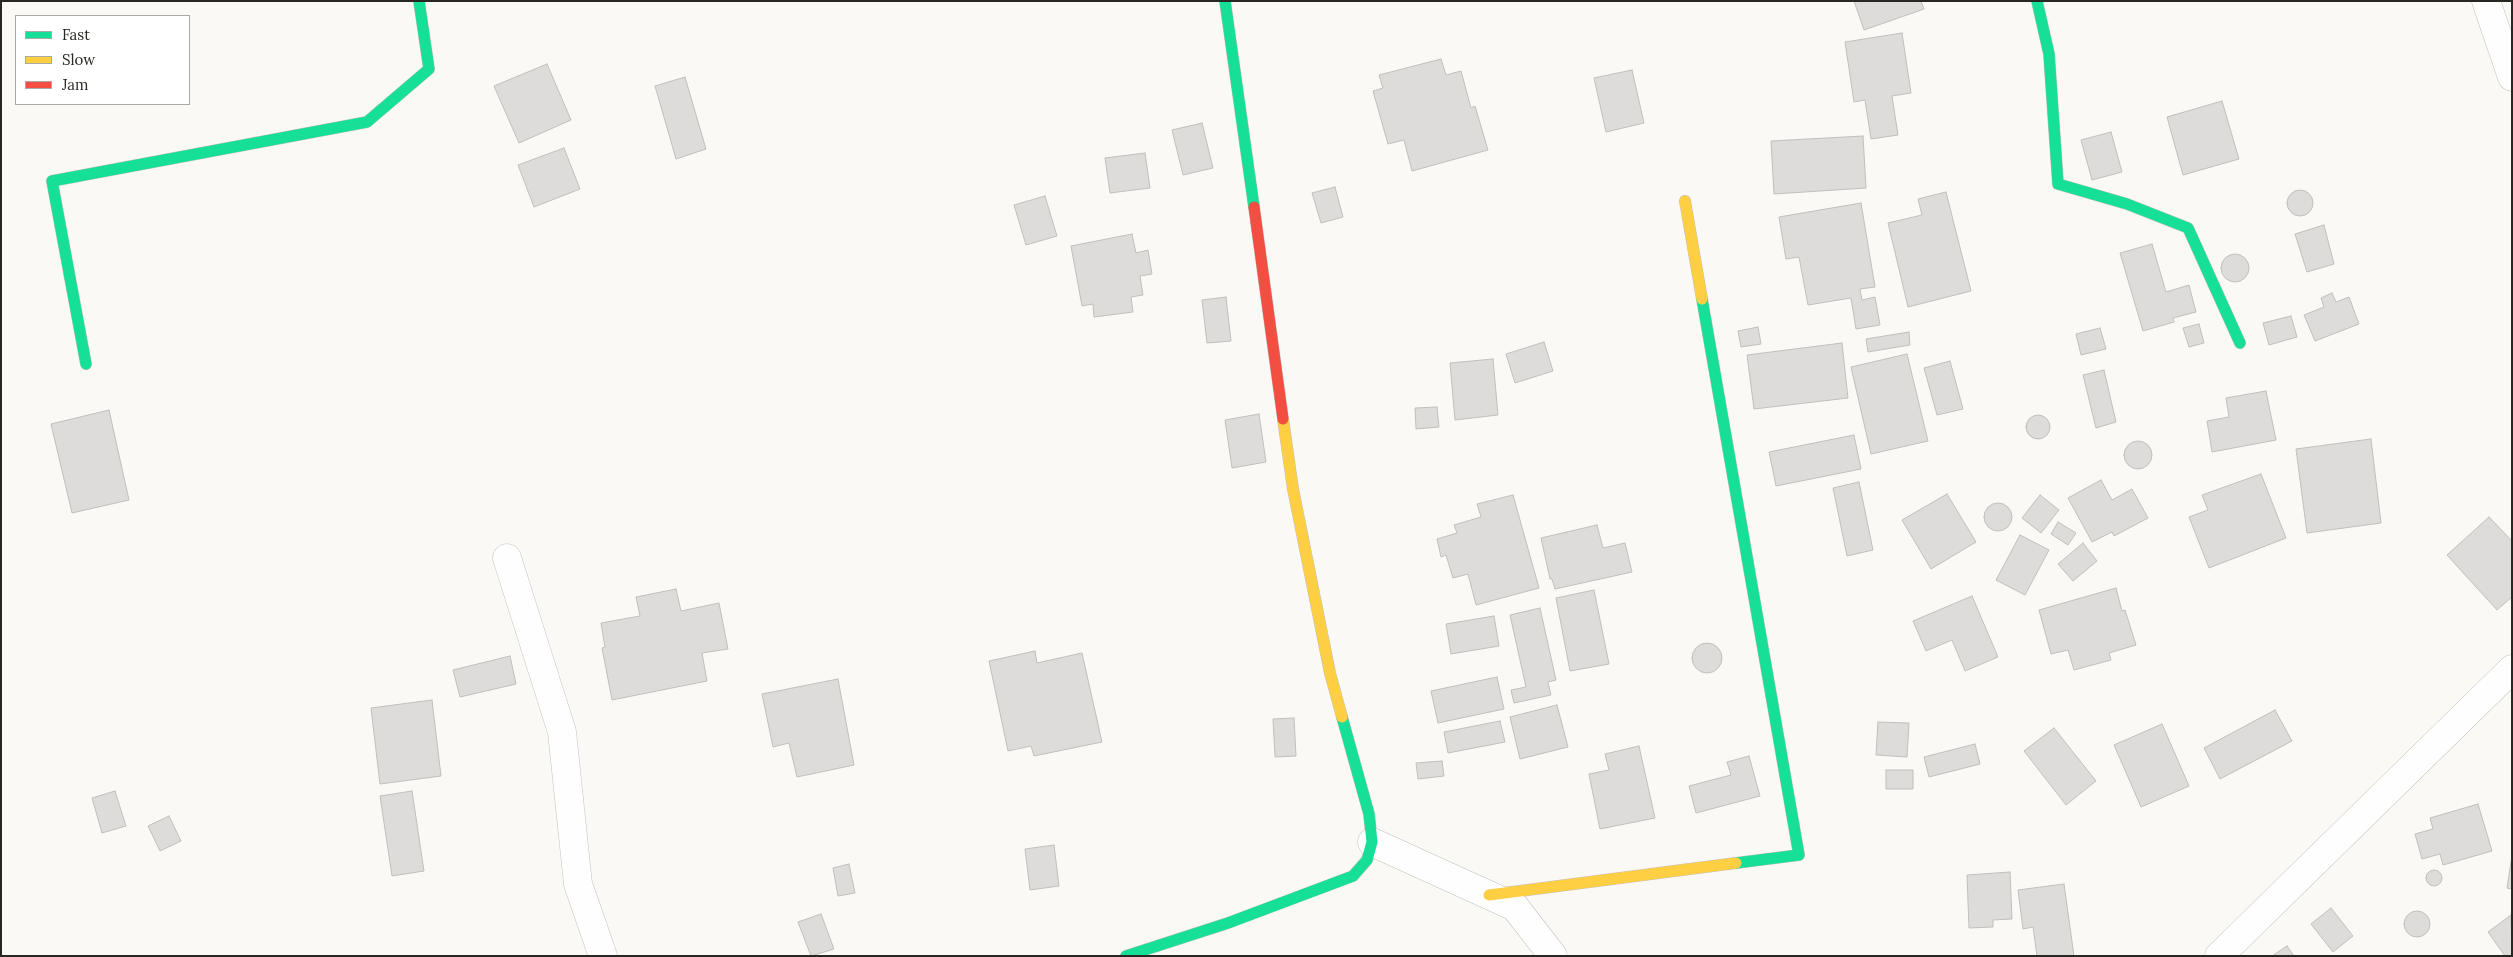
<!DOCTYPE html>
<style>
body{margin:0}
#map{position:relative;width:2513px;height:957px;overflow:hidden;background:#fbf9f5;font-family:Lora,serif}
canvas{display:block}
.frame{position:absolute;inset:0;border:2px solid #282724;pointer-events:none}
.legend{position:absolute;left:15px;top:15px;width:175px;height:90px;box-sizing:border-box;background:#fff;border:1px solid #a9a9a7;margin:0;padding:6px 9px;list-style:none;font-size:15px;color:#282724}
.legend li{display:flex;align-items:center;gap:10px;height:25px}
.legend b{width:25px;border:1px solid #a9a9a7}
</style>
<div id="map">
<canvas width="2513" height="957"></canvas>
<div class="frame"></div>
<ul class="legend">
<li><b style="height:6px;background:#16e098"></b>Fast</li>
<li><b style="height:6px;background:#ffcf43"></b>Slow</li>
<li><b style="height:6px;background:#f24e42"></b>Jam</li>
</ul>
</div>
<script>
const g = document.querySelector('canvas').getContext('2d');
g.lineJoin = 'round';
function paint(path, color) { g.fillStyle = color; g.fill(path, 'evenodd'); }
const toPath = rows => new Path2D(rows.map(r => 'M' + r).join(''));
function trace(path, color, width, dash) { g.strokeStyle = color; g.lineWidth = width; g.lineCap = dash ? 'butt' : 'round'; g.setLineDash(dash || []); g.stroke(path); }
const building = toPath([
 [1854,1,1921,1,1924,9,1864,30,1854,1],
 [1902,33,1911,93,1892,96,1898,135,1871,139,1865,100,1854,102,1845,42,1902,33],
 [1441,59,1446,75,1461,71,1471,108,1475,106,1488,150,1412,171,1404,140,1388,144,1373,91,1383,88,1379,75,1441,59],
 [547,64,571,120,519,143,494,86,547,64],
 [1632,70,1644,123,1606,132,1594,78,1632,70],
 [685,77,706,149,676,159,655,86,685,77],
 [2222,101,2239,159,2183,175,2167,117,2222,101],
 [1202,123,1213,168,1183,175,1172,130,1202,123],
 [2111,132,2122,172,2092,180,2081,140,2111,132],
 [1863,136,1866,188,1774,194,1771,141,1863,136],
 [564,148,580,189,534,207,518,165,564,148],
 [1145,153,1150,188,1110,193,1105,158,1145,153],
 [1335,187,1343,217,1321,223,1312,193,1335,187],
 '2287 203a13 13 0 1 1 26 0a13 13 0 1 1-26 0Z',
 [1946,192,1971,291,1908,307,1888,223,1922,215,1918,199,1946,192],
 [1045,196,1057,236,1026,245,1014,205,1045,196],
 [1861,203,1875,287,1860,289,1862,300,1875,297,1880,325,1856,329,1851,298,1808,305,1799,257,1786,259,1779,217,1861,203],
 [2324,225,2334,264,2307,272,2295,234,2324,225],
 [1132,234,1136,253,1148,250,1152,274,1140,276,1143,295,1131,297,1133,312,1094,317,1093,304,1082,306,1071,246,1132,234],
 [2152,244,2166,292,2189,285,2196,312,2173,318,2174,322,2143,331,2120,253,2152,244],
 '2221 268a14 14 0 1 1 28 0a14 14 0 1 1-28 0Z',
 [2332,293,2336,302,2349,297,2359,324,2315,341,2304,315,2324,307,2321,298,2332,293],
 [1226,297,1231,341,1207,343,1202,300,1226,297],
 [2291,316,2297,337,2269,345,2263,323,2291,316],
 [2199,324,2204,343,2189,347,2183,328,2199,324],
 [1758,327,1761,344,1741,347,1738,331,1758,327],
 [2100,328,2106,349,2081,355,2076,334,2100,328],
 [1909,332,1910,345,1868,352,1866,339,1909,332],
 [1544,342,1553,371,1515,383,1506,354,1544,342],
 [1842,343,1848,398,1754,409,1747,355,1842,343],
 [1907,354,1928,441,1871,454,1851,367,1907,354],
 [1493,359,1498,415,1455,420,1450,363,1493,359],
 [1950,361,1963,409,1937,415,1924,368,1950,361],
 [2104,370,2116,422,2096,428,2083,375,2104,370],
 [2266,391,2276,440,2212,452,2207,421,2229,417,2226,398,2266,391],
 [1437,407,1439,427,1416,429,1415,408,1437,407],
 [109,410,129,500,72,513,51,424,109,410],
 [1259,414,1266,462,1232,468,1225,420,1259,414],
 '2026 427a12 12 0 1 1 24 0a12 12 0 1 1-24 0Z',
 [1854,435,1861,469,1776,486,1769,452,1854,435],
 [2371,439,2381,523,2307,533,2296,449,2371,439],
 '2124 455a14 14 0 1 1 28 0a14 14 0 1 1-28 0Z',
 [2261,474,2286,538,2209,568,2189,517,2208,510,2202,495,2261,474],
 [2101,480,2112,500,2132,489,2148,518,2114,536,2112,532,2092,542,2068,498,2101,480],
 [1859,482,1873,550,1847,556,1833,488,1859,482],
 [1947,494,1976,542,1931,569,1902,520,1947,494],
 [1513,495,1539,588,1476,605,1468,574,1453,578,1446,555,1441,557,1437,539,1457,533,1454,525,1481,517,1477,504,1513,495],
 [2040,495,2059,510,2041,533,2022,518,2040,495],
 '1984 517a14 14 0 1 1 28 0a14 14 0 1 1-28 0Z',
 [2489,517,2512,541,2512,597,2497,610,2447,555,2489,517],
 [2058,522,2076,533,2068,545,2051,534,2058,522],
 [1597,525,1603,548,1625,543,1632,572,1555,589,1552,579,1550,579,1541,538,1597,525],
 [2020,535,2049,550,2025,595,1996,580,2020,535],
 [2083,543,2097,561,2073,581,2058,564,2083,543],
 [2116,588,2122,611,2125,610,2136,645,2109,653,2111,660,2074,670,2068,650,2051,654,2039,610,2116,588],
 [676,589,681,611,719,603,728,649,702,653,707,681,612,700,602,648,605,647,601,623,640,616,636,597,676,589],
 [1594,590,1609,664,1570,671,1556,598,1594,590],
 [1972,596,1998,657,1965,671,1952,640,1926,651,1913,621,1972,596],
 [1540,608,1556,680,1548,682,1551,695,1514,703,1511,690,1526,687,1510,615,1540,608],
 [1494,616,1499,646,1451,654,1446,624,1494,616],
 '1692 658a15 15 0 1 1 30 0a15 15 0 1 1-30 0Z',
 [1035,651,1037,663,1082,653,1102,742,1034,756,1031,746,1008,751,989,661,1035,651],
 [510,656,516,684,460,697,453,670,510,656],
 [1497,677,1504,709,1438,723,1431,691,1497,677],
 [838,679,854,765,797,777,789,743,773,747,762,694,838,679],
 [432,700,441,776,380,784,371,708,432,700],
 [1557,705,1568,747,1520,759,1510,717,1557,705],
 [2275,710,2292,741,2220,779,2204,748,2275,710],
 [1294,718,1296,756,1275,757,1273,719,1294,718],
 [1500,721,1505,742,1448,753,1444,732,1500,721],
 [1878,722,1909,723,1907,757,1876,755,1878,722],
 [2162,724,2189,786,2141,807,2114,745,2162,724],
 [2054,728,2096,781,2066,805,2024,751,2054,728],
 [1975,744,1980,764,1929,777,1924,757,1975,744],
 [1639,746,1655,818,1600,829,1589,774,1609,770,1605,754,1639,746],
 [1749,756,1760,796,1696,813,1689,786,1731,775,1727,762,1749,756],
 [1442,761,1444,776,1418,779,1416,763,1442,761],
 [1886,770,1913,770,1913,789,1886,789,1886,770],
 [115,791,126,826,102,833,92,798,115,791],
 [412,791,424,871,392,876,380,796,412,791],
 [2478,804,2492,851,2443,865,2440,854,2422,859,2415,834,2433,829,2430,818,2478,804],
 [169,816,181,841,160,851,148,826,169,816],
 [1054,845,1059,886,1030,890,1025,849,1054,845],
 [2511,862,2512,862,2512,889,2507,888,2511,862],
 [849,864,855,893,838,896,833,868,849,864],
 '2426 878a8 8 0 1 1 16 0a8 8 0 1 1-16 0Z',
 [2010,872,2012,919,1993,920,1993,927,1969,928,1967,875,2010,872],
 [2064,884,2074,956,2037,956,2033,927,2023,929,2018,890,2064,884],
 [2331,908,2353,936,2333,952,2311,924,2331,908],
 '2404 924a13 13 0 1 1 26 0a13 13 0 1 1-26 0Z',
 [821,914,834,949,811,956,798,922,821,914],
 [2511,915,2512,956,2505,956,2488,932,2511,915],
 [2287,946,2294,956,2272,956,2287,946]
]);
const street = toPath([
 [2486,1,2512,77],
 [507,558,562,732,578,884,603,956],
 [1372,842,1515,907,1553,956],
 [2219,956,2512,669]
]);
const fast = toPath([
 [1225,1,1254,207],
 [2037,1,2049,54,2058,184,2127,204,2188,228,2240,343],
 [1702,299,1799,855,1736,863],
 [86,364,52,181,367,122,429,69,419,1],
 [1126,956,1228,923,1353,876,1367,860,1372,842,1369,814,1342,717]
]);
const slow = toPath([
 [1685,201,1702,299],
 [1283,419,1293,489,1330,673,1342,717],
 [1489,895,1736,863]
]);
const jam = toPath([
 [1254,207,1283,419]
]);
paint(building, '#dedcda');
trace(building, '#c0bfbc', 1);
trace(street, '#c2c1be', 29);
trace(fast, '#c2c1be', 12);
trace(slow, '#c2c1be', 12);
trace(jam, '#c2c1be', 12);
trace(street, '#fefefe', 28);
trace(fast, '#16e098', 11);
trace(slow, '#ffcf43', 11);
trace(jam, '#f24e42', 11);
</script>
